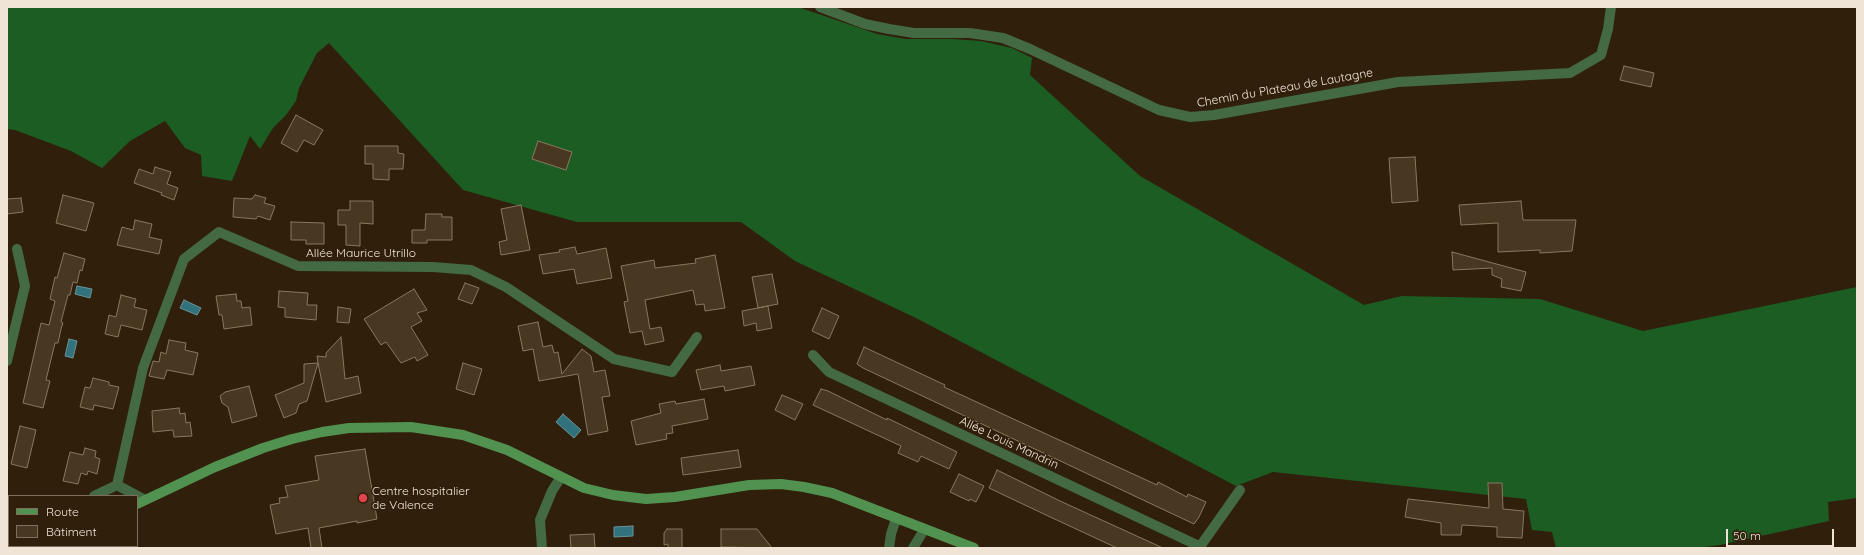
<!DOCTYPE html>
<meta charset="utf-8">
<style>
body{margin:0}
#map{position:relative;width:1864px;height:555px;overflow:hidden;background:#301f0b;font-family:Quicksand,sans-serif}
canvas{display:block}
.frame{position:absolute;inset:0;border:8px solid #f0e4d7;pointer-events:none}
.legend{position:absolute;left:8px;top:495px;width:130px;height:52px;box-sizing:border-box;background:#301f0b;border:1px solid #7d6e5d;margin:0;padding:5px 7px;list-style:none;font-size:12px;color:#f0e4d7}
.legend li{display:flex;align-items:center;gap:8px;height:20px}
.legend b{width:20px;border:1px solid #7d6e5d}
.scale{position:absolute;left:1726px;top:529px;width:108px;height:18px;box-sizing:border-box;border:2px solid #f0e4d7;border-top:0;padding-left:5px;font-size:12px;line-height:14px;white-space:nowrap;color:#f0e4d7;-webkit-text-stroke:3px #301f0b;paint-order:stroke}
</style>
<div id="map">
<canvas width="1864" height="555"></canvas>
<div class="frame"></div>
<ul class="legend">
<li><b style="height:5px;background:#529251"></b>Route</li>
<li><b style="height:11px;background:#483822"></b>Bâtiment</li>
</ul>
<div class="scale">50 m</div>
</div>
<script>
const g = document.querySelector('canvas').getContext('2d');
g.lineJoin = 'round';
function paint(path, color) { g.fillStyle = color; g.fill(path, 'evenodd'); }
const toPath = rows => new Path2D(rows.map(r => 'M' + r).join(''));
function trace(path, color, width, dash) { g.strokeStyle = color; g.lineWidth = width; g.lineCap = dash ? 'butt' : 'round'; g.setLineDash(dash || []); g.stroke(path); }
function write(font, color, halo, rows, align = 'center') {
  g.font = font + ' Quicksand,sans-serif'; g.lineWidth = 3; g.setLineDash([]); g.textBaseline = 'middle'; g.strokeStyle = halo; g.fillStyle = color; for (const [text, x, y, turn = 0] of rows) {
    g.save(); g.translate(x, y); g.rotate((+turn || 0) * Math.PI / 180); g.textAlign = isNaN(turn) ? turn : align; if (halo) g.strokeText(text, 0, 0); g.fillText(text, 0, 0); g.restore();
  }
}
const forest = toPath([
 [7,7,798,7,877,34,906,39,952,39,981,41,1012,48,1032,58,1030,75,1140,176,1364,305,1402,296,1540,299,1643,331,1857,287,1857,498,1828,502,1829,521,1720,545,1696,548,1556,548,1552,532,1532,530,1526,499,1273,472,1236,486,916,318,795,261,741,222,577,222,463,190,329,43,317,53,299,88,296,101,286,115,273,128,260,149,250,136,232,181,202,176,201,155,185,148,165,121,130,141,102,168,71,151,15,130,7,129]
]);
const water = toPath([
 [77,286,92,289,90,298,75,294,77,286],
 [184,300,201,308,197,315,180,308,184,300],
 [69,339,77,341,73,358,65,356,69,339],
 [563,414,581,430,574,438,556,422,563,414],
 [633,526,633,536,614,537,614,527,633,526]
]);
const building = toPath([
 [1624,66,1654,73,1651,87,1620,80,1624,66],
 [296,115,323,130,314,145,304,140,297,152,281,143,296,115],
 [538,141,572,152,566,170,532,159,538,141],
 [365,146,398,146,398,153,404,154,403,169,389,169,389,180,373,179,373,164,365,164,365,146],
 [1415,157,1418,201,1392,203,1389,158,1415,157],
 [155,167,171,172,167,184,178,188,174,200,161,195,162,193,134,183,139,169,153,174,155,167],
 [63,195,94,203,86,231,56,223,63,195],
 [255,195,266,198,264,203,275,206,270,220,258,216,256,219,233,217,234,198,252,199,255,195],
 [21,198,23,212,7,214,7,199,21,198],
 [350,201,373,201,373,224,360,223,360,246,346,245,346,225,338,225,338,210,350,210,350,201],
 [1521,201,1523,220,1576,220,1572,251,1540,253,1540,250,1498,252,1498,223,1461,225,1459,205,1521,201],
 [521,205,530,250,501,255,499,242,507,240,501,209,521,205],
 [426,214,442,214,442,217,452,217,452,240,427,240,427,243,412,243,412,230,425,230,426,214],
 [135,220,152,224,149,237,162,240,159,254,117,245,122,227,133,230,135,220],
 [291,222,324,223,324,244,306,244,306,240,291,240,291,222],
 [575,247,577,254,606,248,612,278,577,284,574,269,543,274,539,255,560,252,559,250,575,247],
 [1452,252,1526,272,1521,291,1501,287,1502,279,1492,275,1492,268,1453,270,1452,252],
 [64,253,85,259,82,271,80,270,77,283,73,282,70,295,68,295,61,322,63,323,61,329,58,343,55,343,46,380,50,381,43,408,23,403,41,323,49,325,55,301,50,299,55,277,57,278,64,253],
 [715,255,725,308,705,311,704,304,696,305,693,290,645,300,650,329,661,327,664,341,645,345,642,331,630,333,624,302,628,301,621,266,654,260,655,268,696,263,695,259,715,255],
 [772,274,778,304,758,308,752,277,772,274],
 [465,283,479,288,472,304,458,299,465,283],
 [414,289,427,310,417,313,422,321,411,327,428,355,417,361,415,357,401,363,386,342,381,345,364,319,414,289],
 [279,291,308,293,307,305,317,305,316,320,285,317,285,308,278,307,279,291],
 [236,294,237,301,241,301,242,308,250,307,252,325,224,329,222,315,219,315,216,296,236,294],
 [121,295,136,299,134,307,147,310,142,330,121,325,118,337,105,334,109,315,116,317,121,295],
 [768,306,772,328,757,331,756,323,744,326,742,311,768,306],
 [338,307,351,309,349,323,337,322,338,307],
 [822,308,839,316,829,339,812,331,822,308],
 [538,322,543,347,552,345,554,353,558,352,562,374,582,349,591,356,594,372,605,370,610,396,602,397,608,431,588,435,578,374,539,381,533,349,523,351,518,326,538,322],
 [341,337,345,379,358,376,361,393,326,402,318,363,307,401,299,404,296,413,284,418,275,395,304,383,304,364,318,363,317,356,326,357,326,353,341,337],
 [169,340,186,343,185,350,198,353,193,375,167,370,164,379,149,376,153,361,159,362,161,352,166,354,169,340],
 [864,347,945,385,944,387,1157,485,1158,482,1187,497,1188,494,1206,502,1199,517,1194,524,863,368,857,364,864,347],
 [463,363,482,369,474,395,456,389,463,363],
 [720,365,721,371,751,366,755,385,725,391,724,386,701,390,696,370,720,365],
 [93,378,109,382,109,385,119,387,113,409,94,405,93,410,80,407,85,387,90,388,93,378],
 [249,386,257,416,232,423,228,407,222,403,220,396,225,392,249,386],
 [821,389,828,391,887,420,887,418,957,452,949,469,921,456,918,462,898,453,901,446,813,405,821,389],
 [782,395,803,404,795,420,775,410,782,395],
 [704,399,708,419,672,426,673,433,666,434,667,439,636,445,631,421,661,413,659,404,675,401,676,404,704,399],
 [179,408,180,414,185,413,186,423,190,422,192,436,174,437,173,430,153,432,152,411,179,408],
 [20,426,36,430,27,468,11,464,20,426],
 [85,448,96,451,95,457,100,459,97,474,88,471,87,475,81,473,78,484,63,481,70,452,83,455,85,448],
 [365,449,377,519,357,523,357,521,319,528,322,548,311,548,308,528,276,534,270,505,280,503,279,498,288,497,285,486,319,480,315,456,365,449],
 [738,450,741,467,683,475,681,458,738,450],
 [997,470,1060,501,1163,548,1117,548,1046,515,989,488,997,470],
 [959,474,984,486,976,502,970,499,969,501,950,492,959,474],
 [1488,483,1502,483,1503,509,1524,511,1522,538,1497,537,1497,527,1462,525,1461,535,1441,535,1441,523,1405,517,1408,499,1489,508,1488,483],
 [667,529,682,529,682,548,668,548,668,544,664,545,664,533,667,529],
 [721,529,757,529,772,548,721,547,721,529],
 [594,534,595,548,571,548,570,535,594,534]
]);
const minor = toPath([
 [820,7,865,24,889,29,914,33,970,33,1003,38,1030,49,1159,110,1190,117,1214,115,1398,82,1570,73,1601,55,1608,29,1611,7],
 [813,355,829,372,1199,546],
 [7,361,25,286,17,249],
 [117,485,143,368,184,259,219,232,298,266,433,267,471,270,506,287,614,359,672,372,697,337],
 [117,485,145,500],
 [94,496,117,485],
 [7,537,9,536],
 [542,548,540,520,552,491,561,477],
 [889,548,891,534,896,519],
 [913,548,924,530],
 [1199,548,1240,490]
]);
const secondary = toPath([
 [137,504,215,467,263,448,292,439,322,432,349,428,411,427,463,435,507,450,584,488,613,495,646,499,675,497,749,485,781,484,804,487,832,493,974,548],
 [44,548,48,546]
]);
const markers = [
 [363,498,5,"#e0444e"]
];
const streetNames = [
 ["Chemin du Plateau de Lautagne",1285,88,-10],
 ["Allée Maurice Utrillo",361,253],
 ["Allée Louis Mandrin",1009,443,25]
];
const poiNames = [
 ["Centre hospitalier",372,491],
 ["de Valence",372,505]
];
paint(forest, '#1c5d23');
paint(water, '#31727d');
trace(water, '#6a9498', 1);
paint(building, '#483822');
trace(building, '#8a7760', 1);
trace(minor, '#436a42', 10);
trace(secondary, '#529251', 10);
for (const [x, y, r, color] of markers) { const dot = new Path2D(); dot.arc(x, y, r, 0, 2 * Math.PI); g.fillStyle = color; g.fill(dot); trace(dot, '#301f0b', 1.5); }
write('12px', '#f0e4d7', '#301f0b', streetNames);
write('12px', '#f0e4d7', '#301f0b', poiNames, 'left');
</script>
